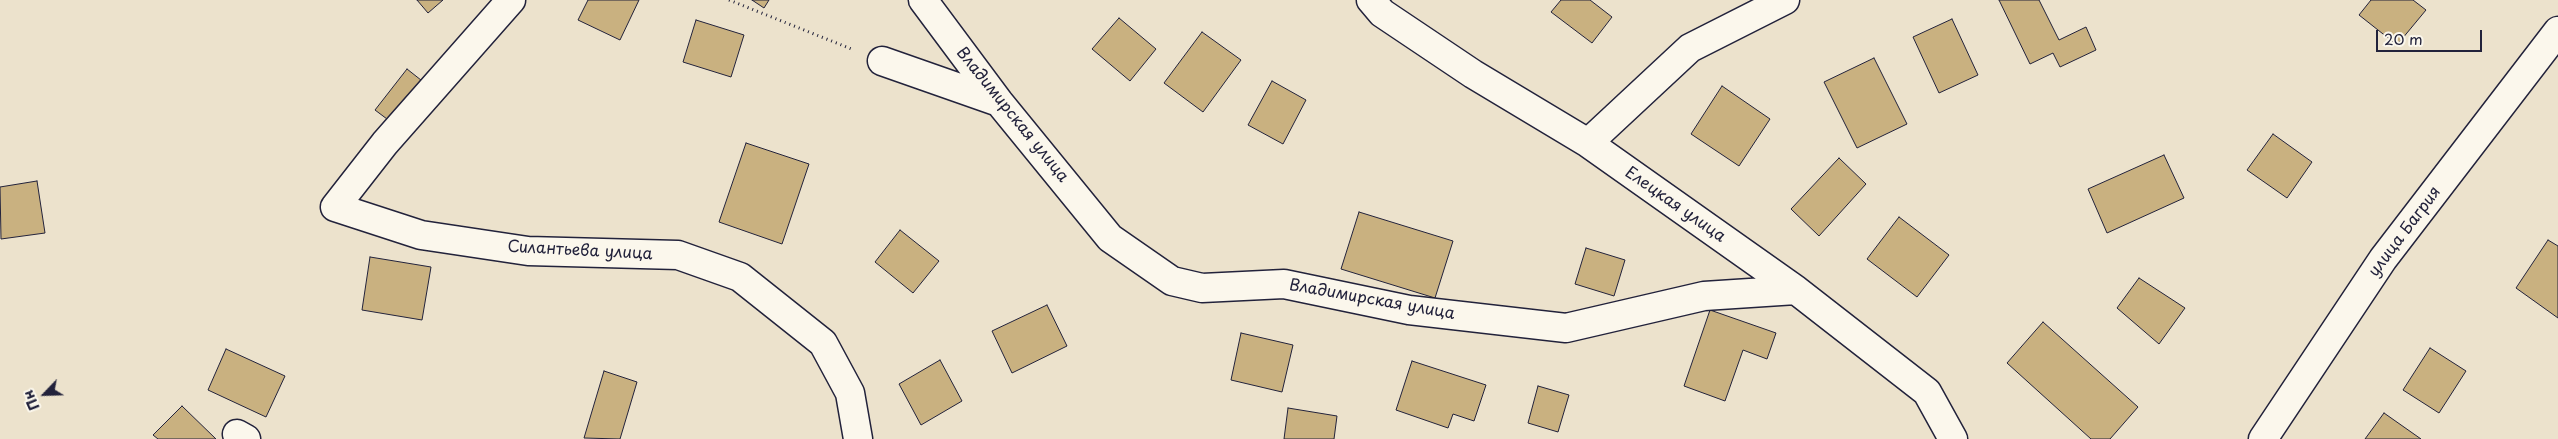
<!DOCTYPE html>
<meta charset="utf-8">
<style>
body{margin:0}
#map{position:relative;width:2558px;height:439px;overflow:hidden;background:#ece2cc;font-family:"Playpen Sans",sans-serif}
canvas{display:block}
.north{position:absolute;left:20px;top:369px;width:50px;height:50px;-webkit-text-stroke:4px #fbf7ec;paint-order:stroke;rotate:246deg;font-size:14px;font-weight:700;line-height:20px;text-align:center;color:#22223b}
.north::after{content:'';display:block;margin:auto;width:18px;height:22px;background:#22223b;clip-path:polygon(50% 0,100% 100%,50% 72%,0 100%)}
.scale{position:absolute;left:2376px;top:30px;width:106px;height:22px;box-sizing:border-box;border:2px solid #22223b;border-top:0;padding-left:6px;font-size:15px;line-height:18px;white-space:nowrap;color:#22223b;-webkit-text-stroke:4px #fbf7ec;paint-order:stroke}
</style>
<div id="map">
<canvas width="2558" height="439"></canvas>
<div class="north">Пн</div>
<div class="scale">20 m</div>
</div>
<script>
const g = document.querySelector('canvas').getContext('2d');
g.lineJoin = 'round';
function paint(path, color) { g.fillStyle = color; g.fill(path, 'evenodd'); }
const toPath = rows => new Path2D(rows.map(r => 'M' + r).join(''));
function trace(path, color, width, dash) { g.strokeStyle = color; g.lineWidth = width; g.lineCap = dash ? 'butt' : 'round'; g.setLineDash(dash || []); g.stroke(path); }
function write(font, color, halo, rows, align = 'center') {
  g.font = font + ' "Playpen Sans",sans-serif'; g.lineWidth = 4; g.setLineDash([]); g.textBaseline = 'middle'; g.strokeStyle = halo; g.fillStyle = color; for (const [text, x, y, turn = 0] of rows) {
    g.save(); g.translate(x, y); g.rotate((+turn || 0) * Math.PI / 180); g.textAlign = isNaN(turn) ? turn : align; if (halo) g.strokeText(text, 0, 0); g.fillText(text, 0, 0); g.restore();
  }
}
const building = toPath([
 [417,0,443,0,428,13,417,0],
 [588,0,639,0,620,40,578,20,588,0],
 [752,0,769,0,764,8,752,0],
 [1561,0,1590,0,1612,17,1592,43,1551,12,1561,0],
 [1999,0,2039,0,2059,40,2086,27,2096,50,2060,67,2053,53,2030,64,1999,0],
 [2371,0,2413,0,2426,10,2397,45,2359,15,2371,0],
 [1119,18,1156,49,1130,81,1092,49,1119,18],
 [1952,19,1978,75,1939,93,1913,37,1952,19],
 [696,20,744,35,731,77,683,62,696,20],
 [1202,32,1241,60,1203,112,1164,83,1202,32],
 [1874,58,1907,124,1857,148,1824,82,1874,58],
 [407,69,426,84,395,125,375,110,407,69],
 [1272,81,1306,100,1283,144,1248,125,1272,81],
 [1722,86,1770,119,1739,166,1691,134,1722,86],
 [2273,134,2312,162,2287,198,2247,170,2273,134],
 [746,143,809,164,782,244,719,222,746,143],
 [2164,155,2184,198,2107,233,2088,189,2164,155],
 [1839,158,1866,184,1819,236,1791,209,1839,158],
 [37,181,45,233,1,239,0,187,37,181],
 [1359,212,1453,241,1435,298,1341,269,1359,212],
 [1899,217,1949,255,1917,297,1867,259,1899,217],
 [900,230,939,261,913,293,875,262,900,230],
 [2548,240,2558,246,2558,318,2516,288,2548,240],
 [1586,248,1625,260,1614,296,1575,284,1586,248],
 [370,257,431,267,422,320,362,310,370,257],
 [2139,278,2185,308,2159,344,2117,308,2139,278],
 [1047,305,1067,346,1012,373,992,331,1047,305],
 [1710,310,1776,333,1767,359,1743,350,1725,401,1684,386,1710,310],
 [2043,322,2138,407,2110,439,2091,439,2007,363,2043,322],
 [1241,333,1293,345,1282,392,1231,380,1241,333],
 [2430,348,2466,371,2439,413,2403,390,2430,348],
 [226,349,285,376,266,417,208,390,226,349],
 [940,360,962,401,921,425,899,384,940,360],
 [1412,361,1486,385,1474,421,1453,414,1448,428,1396,410,1412,361],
 [604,371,637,382,620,439,584,438,604,371],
 [1538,386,1569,395,1558,432,1528,423,1538,386],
 [182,406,216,439,158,439,153,435,182,406],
 [1288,408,1337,416,1334,439,1284,439,1288,408],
 [2384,413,2421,439,2365,439,2384,413]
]);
const path = toPath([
 [729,0,854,50]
]);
const minor = toPath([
 [511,0,385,143,335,207,421,235,528,251,678,255,740,277,823,343,850,393,858,439],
 [923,0,999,102,1110,238,1172,281,1202,288,1284,284,1409,310,1566,328,1704,296,1796,290],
 [1371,0,1382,13,1473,74,1588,143,1796,290,1927,392,1953,439],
 [882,61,999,102],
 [1588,143,1690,48,1785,0],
 [237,434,246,439]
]);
const major = toPath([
 [2263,439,2383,259,2558,31]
]);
const streetNames = [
 ["Владимирская улица",1012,115,51],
 ["Елецкая улица",1675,205,35],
 ["улица Багрия",2405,232,-53],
 ["Силантьева улица",580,251,3],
 ["Владимирская улица",1372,300,10]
];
paint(building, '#c9b180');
trace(building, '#22223b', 1);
trace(minor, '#22223b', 31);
trace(major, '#22223b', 31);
trace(path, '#22223b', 3, [1, 4]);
trace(minor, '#fbf7ec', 28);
trace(major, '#fbf7ec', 28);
write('16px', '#22223b', '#fbf7ec', streetNames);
</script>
